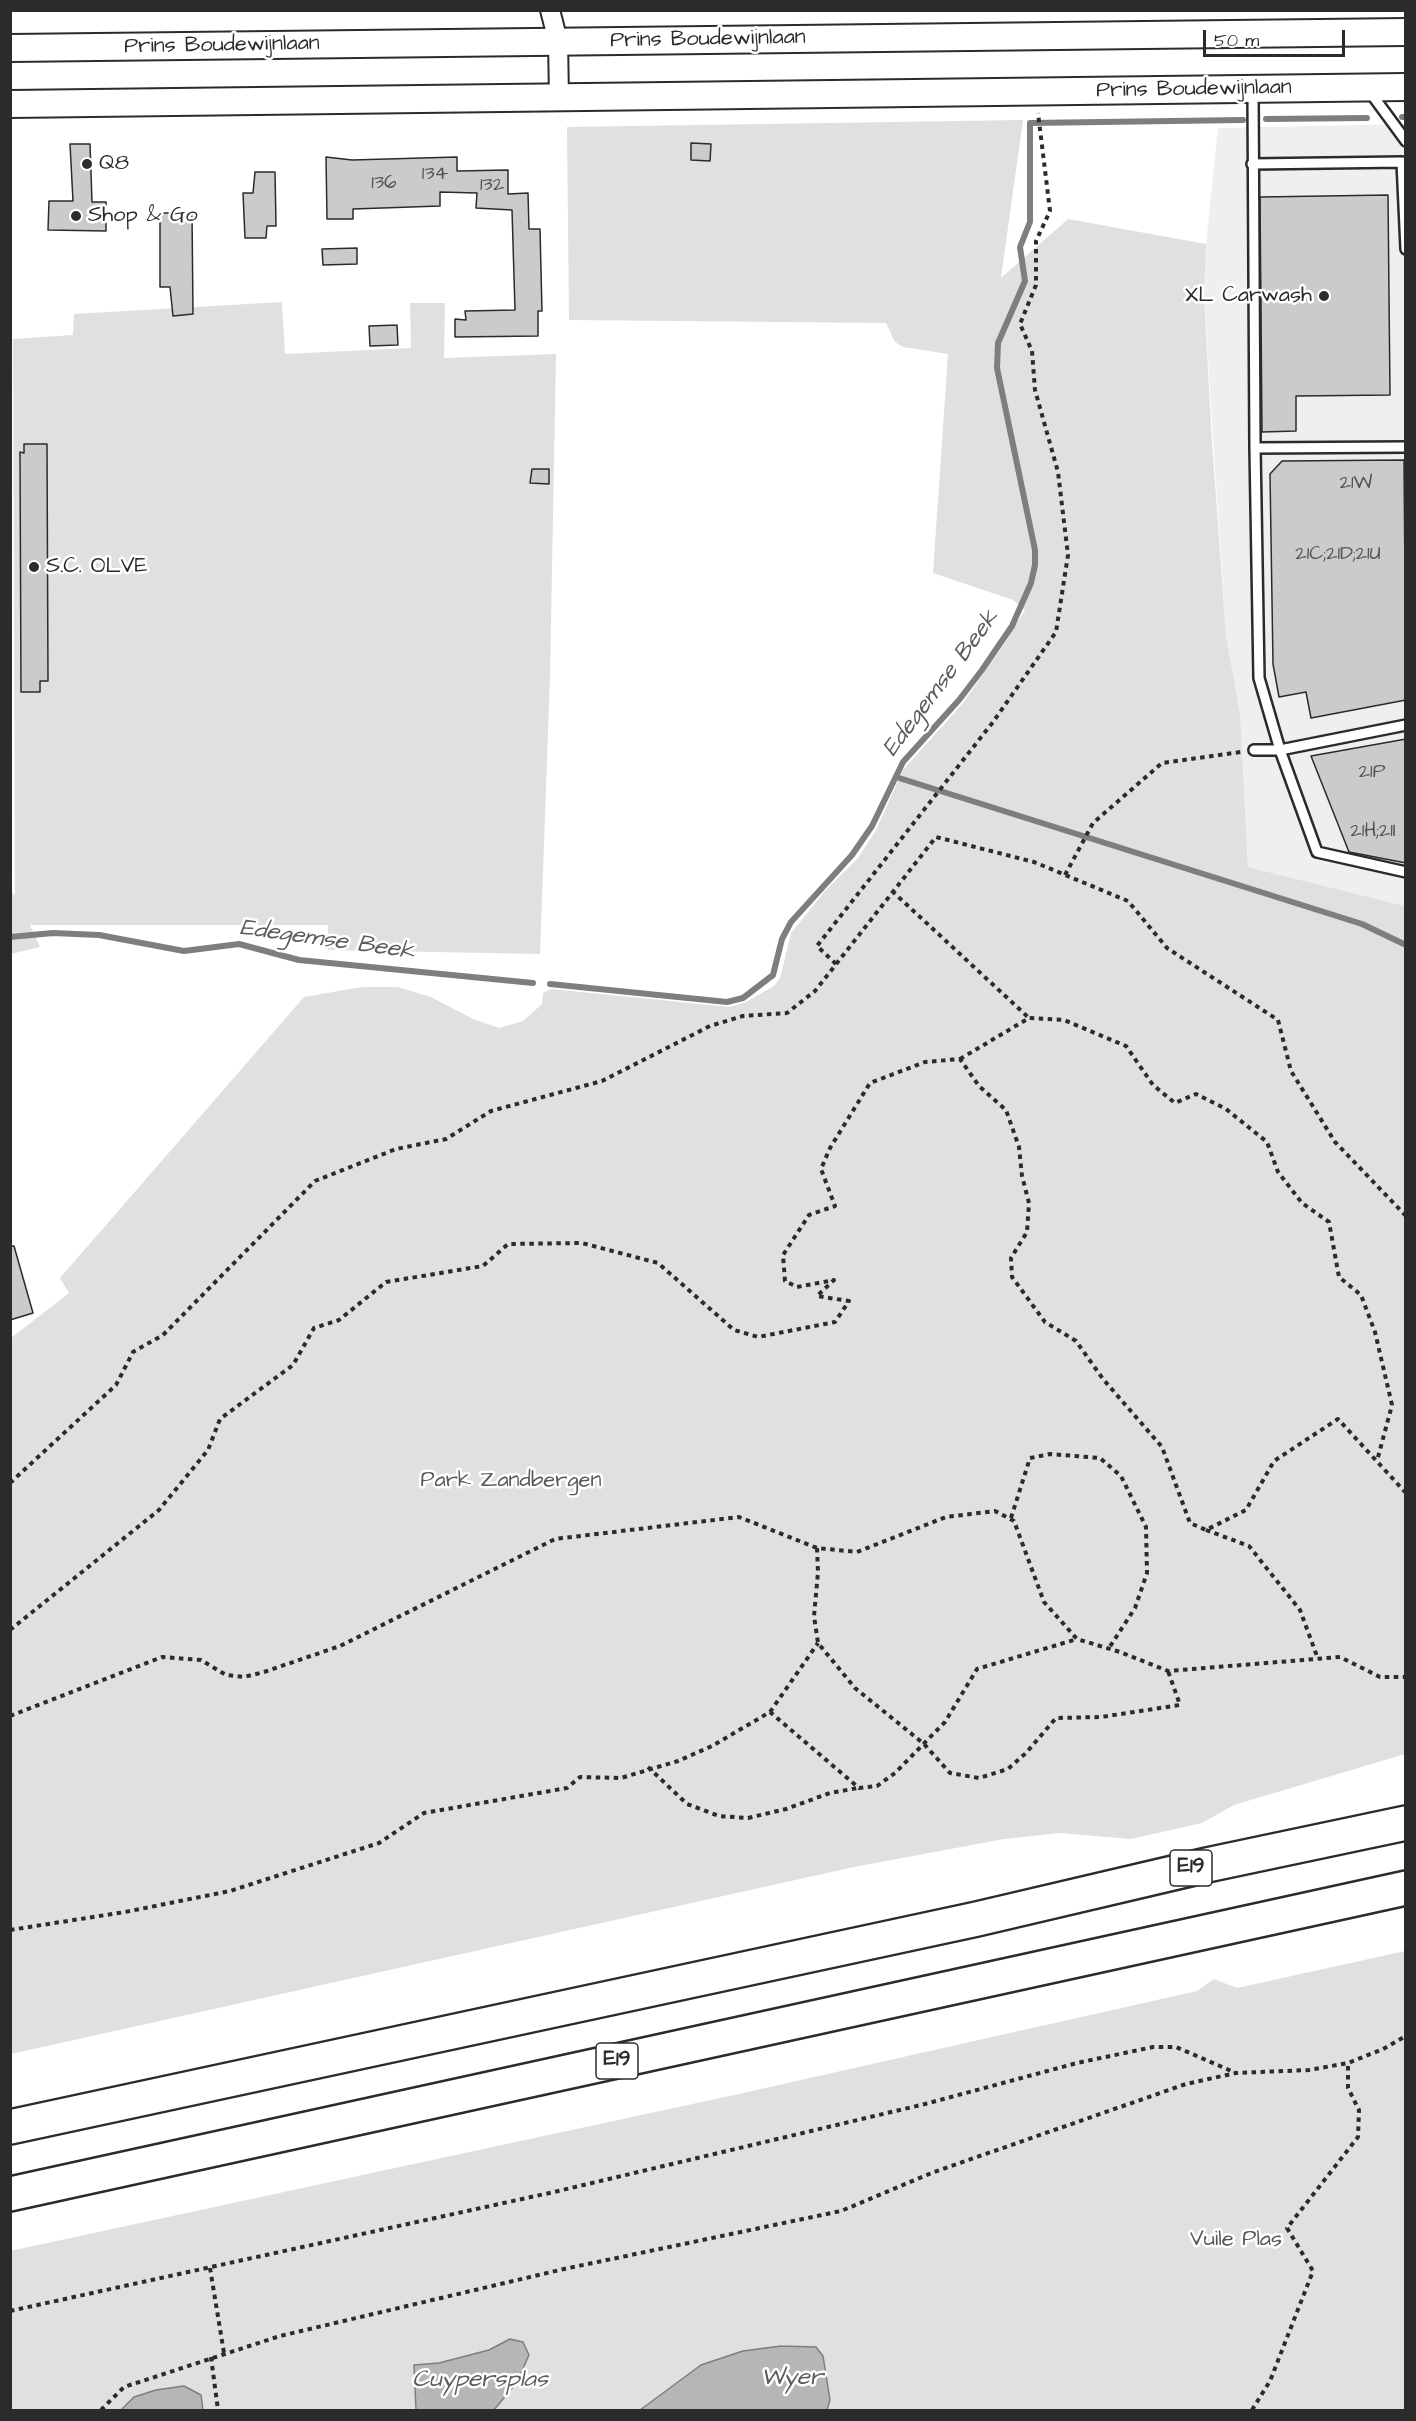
<!DOCTYPE html>
<style>
body{margin:0}
#map{position:relative;width:1416px;height:2421px;overflow:hidden;background:#fff;font-family:"Architects Daughter",sans-serif}
canvas{display:block}
.frame{position:absolute;inset:0;border:12px solid #2b2b2b;pointer-events:none}
.scale{position:absolute;left:1203px;top:30px;width:142px;height:27px;box-sizing:border-box;border:3px solid #2b2b2b;border-top:0;padding-left:8px;font-size:18px;line-height:21px;white-space:nowrap;color:#2b2b2b;-webkit-text-stroke:4px #fff;paint-order:stroke}
</style>
<div id="map">
<canvas width="1416" height="2421"></canvas>
<div class="frame"></div>
<div class="scale">50 m</div>
</div>
<script>
const g = document.querySelector('canvas').getContext('2d');
g.lineJoin = 'round';
function paint(path, color) { g.fillStyle = color; g.fill(path, 'evenodd'); }
const toPath = rows => new Path2D(rows.map(r => 'M' + r).join(''));
function trace(path, color, width, dash) { g.strokeStyle = color; g.lineWidth = width; g.lineCap = dash ? 'butt' : 'round'; g.setLineDash(dash || []); g.stroke(path); }
function write(font, color, halo, rows, align = 'center') {
  g.font = font + ' "Architects Daughter",sans-serif'; g.lineWidth = 5; g.setLineDash([]); g.textBaseline = 'middle'; g.strokeStyle = halo; g.fillStyle = color; for (const [text, x, y, turn = 0] of rows) {
    g.save(); g.translate(x, y); g.rotate((+turn || 0) * Math.PI / 180); g.textAlign = isNaN(turn) ? turn : align; if (halo) g.strokeText(text, 0, 0); g.fillText(text, 0, 0); g.restore();
  }
}
const built = toPath([
 [1405,124,1405,906,1248,867,1240,713,1226,636,1204,298,1206,244,1218,128]
]);
const green = toPath([
 [1023,120,1001,278,1068,219,1206,244,1204,298,1212,441,1226,636,1240,713,1248,867,1405,906,1405,1754,1234,1805,1202,1823,1131,1839,1060,1833,1004,1839,854,1867,11,2054,11,1338,69,1293,60,1278,304,997,362,987,398,987,431,997,473,1019,499,1028,523,1021,542,1004,543,993,551,989,730,1007,746,1002,774,986,780,978,791,933,825,891,858,858,876,830,903,770,963,703,1003,646,1025,610,1013,600,933,573,948,354,903,347,895,342,886,323,569,320,567,127],
 [282,302,285,354,411,348,410,303,445,303,444,358,556,354,550,677,540,954,328,950,328,925,30,925,40,947,11,954,10,889,15,896,13,339,73,335,74,314],
 [1405,1951,1405,2410,11,2410,10,2251,734,2095,1197,1991,1214,1979,1237,1988]
]);
const water = toPath([
 [510,2339,523,2342,529,2355,517,2382,494,2410,416,2410,414,2365,439,2363,489,2350,510,2339],
 [781,2346,816,2347,823,2356,830,2400,827,2410,640,2410,701,2365,743,2351,781,2346],
 [184,2386,201,2395,203,2410,121,2410,134,2397,156,2390,184,2386]
]);
const stream = toPath([
 [1402,117,1406,117],
 [1266,119,1367,118],
 [896,777,1362,924,1406,945],
 [10,937,53,933,99,935,184,951,239,944,299,960,533,983],
 [550,984,727,1002,743,998,773,975,782,939,791,922,852,855,872,826,903,762,959,700,982,670,1012,626,1031,583,1035,565,1035,550,997,368,998,343,1025,281,1020,247,1030,222,1030,123,1243,120]
]);
const building = toPath([
 [691,143,711,144,710,161,691,160,691,143],
 [70,144,90,144,92,202,106,202,106,231,48,230,49,201,73,201,70,144],
 [326,157,352,160,457,157,457,171,508,170,508,194,528,193,529,229,540,229,542,311,538,311,538,336,455,337,455,319,466,320,465,311,515,310,512,210,476,208,477,193,440,192,440,206,353,209,353,219,327,219,326,157],
 [255,172,275,172,276,226,267,226,266,238,245,238,243,193,253,193,255,172],
 [1388,195,1390,395,1296,396,1296,431,1262,432,1260,197,1388,195],
 [160,213,192,213,193,314,173,316,170,287,160,287,160,213],
 [357,248,357,264,323,265,322,249,357,248],
 [397,325,398,345,370,346,369,326,397,325],
 [24,444,47,444,48,681,40,681,40,692,21,692,20,452,24,453,24,444],
 [1404,460,1406,700,1311,718,1306,692,1279,697,1273,664,1270,474,1282,461,1404,460],
 [532,469,549,469,549,484,530,483,532,469],
 [1406,739,1406,863,1349,852,1311,756,1406,739],
 [10,1246,14,1246,33,1313,10,1320,10,1246]
]);
const path = toPath([
 [1065,875,1093,823,1162,763,1241,752],
 [892,891,1029,1018],
 [836,964,817,946,993,722,1056,632,1068,555,1058,472,1035,390,1032,351,1020,324,1036,285,1036,241,1050,211,1038,113],
 [960,1059,1029,1018,1064,1020,1126,1046,1153,1085,1175,1103,1196,1094,1226,1109,1267,1142,1278,1172,1302,1203,1329,1222,1339,1277,1361,1295,1375,1332,1392,1405,1377,1461],
 [10,1483,116,1385,133,1352,163,1335,315,1181,396,1149,446,1139,491,1111,602,1081,710,1026,743,1016,787,1013,815,991,936,837,1034,862,1128,901,1167,948,1278,1020,1291,1071,1335,1142,1406,1216],
 [1011,1518,1030,1458,1050,1454,1100,1458,1121,1476,1146,1527,1147,1573,1135,1608,1109,1648],
 [1206,1530,1249,1546,1300,1610,1318,1659],
 [817,1548,818,1572,814,1616,818,1643,855,1688,924,1744,950,1773,979,1778,1008,1769,1026,1753,1056,1718,1101,1717,1180,1705,1168,1671],
 [10,1630,159,1510,208,1450,220,1419,293,1365,314,1328,339,1320,386,1282,483,1266,508,1244,582,1243,658,1263,734,1330,758,1337,835,1322,849,1301,817,1296,834,1280,797,1287,785,1281,783,1255,809,1215,835,1206,821,1169,830,1148,870,1083,925,1062,960,1059,979,1086,1006,1110,1019,1147,1022,1176,1029,1203,1027,1232,1011,1258,1012,1277,1045,1322,1076,1341,1103,1379,1162,1447,1190,1523,1206,1530,1246,1510,1274,1461,1338,1419,1406,1493],
 [770,1712,818,1643],
 [10,1716,162,1657,201,1660,226,1675,244,1677,264,1672,340,1646,555,1539,739,1517,817,1548,857,1552,946,1517,995,1511,1014,1521,1044,1602,1077,1639,1120,1652,1168,1671,1340,1657,1380,1677,1406,1677],
 [648,1767,687,1804,719,1816,748,1818,786,1809,830,1793,858,1788],
 [10,1930,125,1912,230,1891,379,1843,424,1813,567,1788,580,1777,621,1778,678,1761,712,1746,770,1712,859,1788,877,1786,895,1773,945,1722,977,1669,1077,1639],
 [210,2268,224,2353],
 [10,2311,554,2192,925,2104,1077,2063,1153,2047,1176,2047,1236,2073],
 [211,2357,218,2410],
 [101,2410,124,2387,280,2336,564,2269,841,2211,934,2172,1186,2084,1236,2073,1309,2070,1348,2063,1383,2049,1406,2036],
 [1252,2410,1270,2381,1313,2271,1287,2228,1358,2137,1359,2110,1348,2088,1348,2063]
]);
const service = toPath([
 [1253,92,1255,448,1406,447],
 [1370,92,1406,141],
 [1252,164,1402,162,1406,249],
 [1255,448,1259,678,1280,750,1406,725],
 [1254,750,1280,750,1317,852,1406,872]
]);
const minor = toPath([
 [550,10,558,41,559,98]
]);
const secondary = toPath([
 [10,48,1406,32],
 [10,104,1406,87]
]);
const motorway = toPath([
 [10,2127,977,1919,1207,1865,1406,1823],
 [10,2194,1406,1888]
]);
const markers = [
 [87,164,6,"#2b2b2b"],
 [76,216,6,"#2b2b2b"],
 [1324,296,6,"#2b2b2b"],
 [34,567,6,"#2b2b2b"]
];
const numberNames = [
 ["134",435,175],
 ["136",384,184],
 ["132",492,186],
 ["21W",1356,484],
 ["21C;21D;21U",1338,555],
 ["21P",1372,773],
 ["21H;21I",1373,832]
];
const shields = [
 [1191,1868,42],
 [617,2061,42]
];
const shieldNames = [
 ["E19",1191,1868],
 ["E19",617,2061]
];
const streetNames = [
 ["Prins Boudewijnlaan",708,40,-1],
 ["Prins Boudewijnlaan",222,46,-1],
 ["Prins Boudewijnlaan",1194,90,-1]
];
const poiNames = [
 ["Q8",99,164],
 ["Shop & Go",88,216],
 ["XL Carwash",1312,296,"right"],
 ["S.C. OLVE",46,567]
];
const parkNames = [
 ["Park Zandbergen",511,1481],
 ["Vuile Plas",1236,2240]
];
const waterNames = [
 ["Edegemse Beek",942,684,-53],
 ["Edegemse Beek",327,941,8],
 ["Wyer",792,2379],
 ["Cuypersplas",480,2381]
];
paint(built, '#efefef');
paint(green, '#e0e0e0');
paint(water, '#b6b6b6');
trace(water, '#7e7e7e', 1.5);
trace(stream, '#7e7e7e', 6);
paint(building, '#cbcbcb');
trace(building, '#2b2b2b', 1.5);
trace(service, '#2b2b2b', 14);
trace(minor, '#2b2b2b', 22);
trace(secondary, '#2b2b2b', 30);
trace(motorway, '#2b2b2b', 38);
trace(path, '#2b2b2b', 4, [4.5, 4.5]);
trace(service, '#fff', 9);
trace(minor, '#fff', 18);
trace(secondary, '#fff', 26);
trace(motorway, '#fff', 33);
for (const [x, y, r, color] of markers) { const dot = new Path2D(); dot.arc(x, y, r, 0, 2 * Math.PI); g.fillStyle = color; g.fill(dot); trace(dot, '#fff', 2); }
write('20px', '#535353', null, numberNames);
for (const [x, y, w] of shields) { const box = new Path2D(); box.roundRect(x - w / 2, y - 18, w, 36, 4.5); g.fillStyle = '#fff'; g.fill(box); trace(box, '#2b2b2b', 1.5); }
write('bold 21px', '#2b2b2b', null, shieldNames);
write('22px', '#2b2b2b', '#fff', streetNames);
write('22px', '#2b2b2b', '#fff', poiNames, 'left');
write('22px', '#585858', '#fff', parkNames);
write('italic 24px', '#5c5c5c', '#fff', waterNames);
</script>
